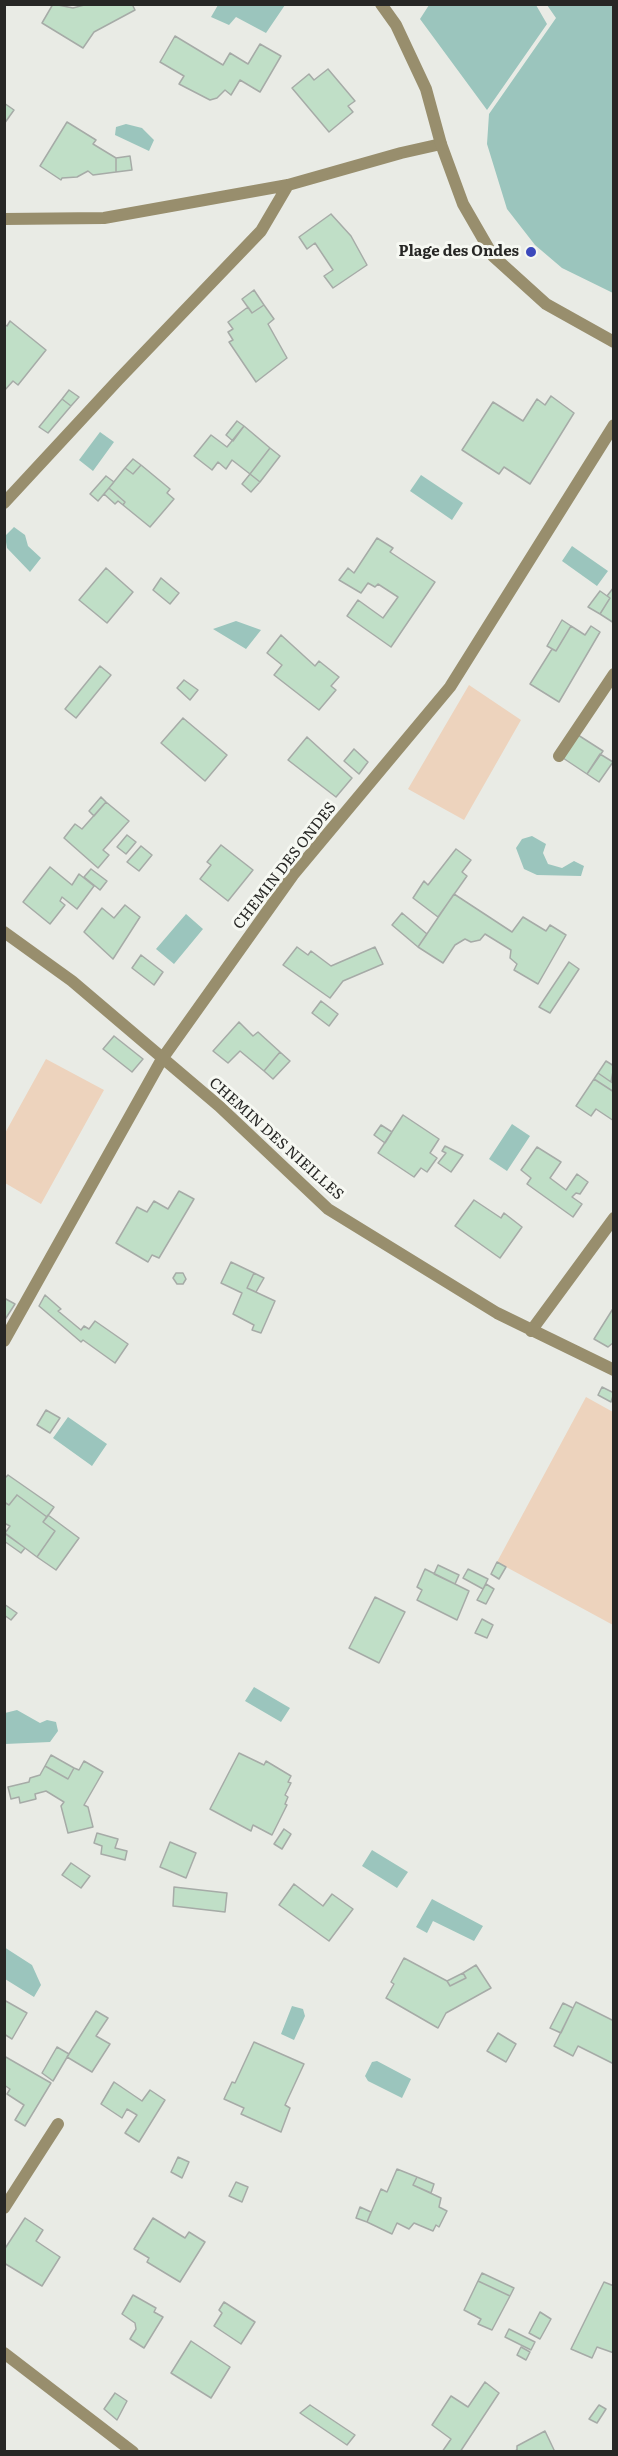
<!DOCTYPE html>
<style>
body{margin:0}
#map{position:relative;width:618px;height:2456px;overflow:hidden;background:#e9ebe5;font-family:Literata,serif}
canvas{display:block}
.frame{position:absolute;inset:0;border:6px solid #272725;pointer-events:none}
</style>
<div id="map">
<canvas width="618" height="2456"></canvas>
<div class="frame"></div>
</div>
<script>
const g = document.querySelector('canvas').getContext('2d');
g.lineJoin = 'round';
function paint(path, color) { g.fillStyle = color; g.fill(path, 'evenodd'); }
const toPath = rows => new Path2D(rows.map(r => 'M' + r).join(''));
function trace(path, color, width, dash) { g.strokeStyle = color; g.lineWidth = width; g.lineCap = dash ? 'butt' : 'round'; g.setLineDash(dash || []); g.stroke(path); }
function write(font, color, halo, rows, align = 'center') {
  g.font = font + ' Literata,serif'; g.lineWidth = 6; g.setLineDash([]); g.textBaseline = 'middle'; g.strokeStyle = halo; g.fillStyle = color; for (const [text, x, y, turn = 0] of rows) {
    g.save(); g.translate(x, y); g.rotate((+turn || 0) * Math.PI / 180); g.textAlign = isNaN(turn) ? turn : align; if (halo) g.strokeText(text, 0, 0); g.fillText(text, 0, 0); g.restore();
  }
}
const green = toPath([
 [469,685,521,720,464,820,408,789],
 [46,1059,104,1090,41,1204,5,1183,4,1135],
 [586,1397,613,1412,613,1625,497,1562]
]);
const water = toPath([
 [218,5,218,4,285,5,266,33,236,17,229,25,211,17],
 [536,5,547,24,487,110,420,19,429,5],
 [547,5,613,5,613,293,562,268,535,245,507,209,487,144,489,114,556,18],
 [126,124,142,128,154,140,149,151,115,135,116,127],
 [100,432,114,442,93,471,79,460],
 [421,475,463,503,452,520,410,491],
 [14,527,25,535,28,546,41,558,30,572,7,548,5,536],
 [572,546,608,571,597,586,562,561],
 [236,621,261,630,246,649,213,629],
 [532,836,546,844,543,853,548,864,562,868,574,861,584,866,581,876,537,875,524,869,516,848,522,839],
 [186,914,203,929,174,964,156,949],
 [512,1124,530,1136,507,1171,489,1159],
 [68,1417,107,1444,92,1466,53,1438],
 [254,1687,290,1708,281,1722,245,1701],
 [17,1710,40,1723,47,1720,56,1722,58,1731,50,1742,5,1744,5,1713],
 [372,1850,408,1872,397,1888,362,1866],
 [432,1899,483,1926,474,1941,433,1921,427,1933,416,1927],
 [4,1947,32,1965,41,1985,34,1997,5,1979],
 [292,2006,303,2009,305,2016,294,2040,281,2034],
 [377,2061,411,2079,402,2098,368,2081,365,2076,372,2062]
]);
const building = toPath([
 [53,4,73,8,88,4,132,4,135,10,94,32,83,48,42,23,53,4],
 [175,36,223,65,230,53,248,64,260,44,281,56,260,92,240,80,231,95,225,90,217,98,210,100,179,84,184,76,160,62,175,36],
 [328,69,355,101,348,106,353,112,329,132,292,88,309,74,314,80,328,69],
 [4,103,14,110,4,124,4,103],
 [67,122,96,140,93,144,116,158,116,172,93,175,88,171,77,177,62,178,61,180,40,166,67,122],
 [130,156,132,170,116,172,116,158,130,156],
 [331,214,351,236,367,265,333,288,324,276,333,270,315,243,307,249,299,237,331,214],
 [254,290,264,305,252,313,242,299,254,290],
 [264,305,274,319,268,324,287,358,256,382,229,342,233,340,228,332,233,329,228,322,248,307,252,313,264,305],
 [10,321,46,350,18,385,13,381,4,391,4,324,7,326,10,321],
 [69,390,79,397,71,406,62,399,69,390],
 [551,396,574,413,530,484,504,467,499,474,462,450,493,402,523,421,537,399,545,405,551,396],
 [62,399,71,406,48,433,39,427,62,399],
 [237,421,244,426,233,441,226,435,237,421],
 [244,426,270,448,250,474,232,460,226,469,218,462,212,470,194,456,211,435,227,447,244,426],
 [270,448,280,456,260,482,250,474,270,448],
 [133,459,141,465,133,474,125,468,133,459],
 [141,465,170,489,167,493,174,499,150,527,123,505,125,502,109,488,125,468,133,474,141,465],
 [250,474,260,482,251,492,242,484,250,474],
 [106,476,114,482,98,501,90,494,106,476],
 [109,488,125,502,123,505,118,501,115,504,104,494,109,488],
 [377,538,393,548,390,552,435,582,391,647,347,616,358,600,383,618,398,597,378,584,375,587,368,583,361,593,339,580,348,568,354,573,377,538],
 [106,568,133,592,107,623,79,600,106,568],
 [161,578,179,593,170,604,153,590,161,578],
 [614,587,614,623,600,614,610,598,607,596,614,587],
 [600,591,610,598,600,614,588,607,600,591],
 [562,620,571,626,556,651,547,646,562,620],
 [571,626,585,635,591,626,600,632,559,702,530,684,552,649,556,651,571,626],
 [281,635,315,666,319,661,339,677,331,686,336,690,319,710,274,675,282,665,267,653,281,635],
 [100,666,111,675,76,718,65,709,100,666],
 [184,680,198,690,190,700,177,688,184,680],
 [183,718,227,755,205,781,161,743,183,718],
 [578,735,603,751,587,774,563,758,578,735],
 [307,737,352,778,336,797,288,760,307,737],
 [354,749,368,762,359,774,344,761,354,749],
 [600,754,613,762,599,782,587,774,600,754],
 [101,797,106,802,94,816,89,811,101,797],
 [106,802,129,821,103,850,109,855,98,868,64,838,75,824,82,829,106,802],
 [127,835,136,842,126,854,117,847,127,835],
 [221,845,253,870,228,901,200,879,211,865,207,862,221,845],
 [141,846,152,855,139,871,127,862,141,846],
 [456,849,471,860,462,872,467,876,438,917,413,898,424,881,428,885,456,849],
 [50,867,72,885,79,874,94,886,77,909,62,897,60,901,65,905,50,924,23,902,50,867],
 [91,869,107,881,100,890,84,877,91,869],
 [454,894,512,932,523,917,546,931,550,925,566,935,538,984,514,970,517,964,510,958,511,950,485,934,480,940,471,942,465,939,455,945,443,963,418,947,454,894],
 [125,905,140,917,113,959,84,932,102,908,114,918,125,905],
 [402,913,427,934,418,947,392,925,402,913],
 [297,947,308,955,311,951,331,966,375,947,383,964,343,981,330,998,283,965,297,947],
 [141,955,163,972,154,985,132,968,141,955],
 [569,962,579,969,550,1013,539,1007,569,962],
 [321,1001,338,1014,329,1026,312,1013,321,1001],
 [239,1022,253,1036,258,1032,280,1052,264,1071,240,1051,228,1063,213,1051,239,1022],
 [114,1036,143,1059,132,1072,103,1049,114,1036],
 [280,1052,290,1061,273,1079,264,1071,280,1052],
 [606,1061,614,1066,611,1082,598,1073,606,1061],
 [598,1073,614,1084,614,1092,594,1079,598,1073],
 [594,1079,614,1092,614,1121,596,1109,591,1116,576,1106,594,1079],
 [403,1115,439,1139,430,1153,437,1158,427,1172,421,1168,414,1177,378,1153,403,1115],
 [381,1125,392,1132,385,1143,374,1135,381,1125],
 [445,1146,463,1155,451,1172,438,1163,446,1153,442,1151,445,1146],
 [537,1147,561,1162,550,1178,566,1190,577,1174,588,1182,580,1194,576,1193,572,1197,582,1204,573,1217,527,1184,531,1178,521,1170,537,1147],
 [179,1191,194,1199,159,1258,152,1255,148,1262,116,1243,137,1207,147,1212,154,1201,168,1209,179,1191],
 [474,1200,501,1218,504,1213,522,1227,500,1258,455,1226,474,1200],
 [231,1262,254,1273,247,1288,275,1301,261,1333,252,1330,254,1325,233,1314,242,1293,221,1283,231,1262],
 [176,1273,183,1273,186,1279,183,1284,177,1284,173,1278,176,1273],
 [254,1273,264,1278,256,1292,247,1288,254,1273],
 [45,1295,61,1309,58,1311,81,1330,84,1326,89,1329,95,1321,128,1344,115,1363,83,1340,81,1342,39,1306,45,1295],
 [4,1298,15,1304,4,1321,4,1298],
 [614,1307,614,1342,608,1347,594,1339,614,1307],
 [602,1387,614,1393,611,1402,598,1395,602,1387],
 [46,1410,60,1418,50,1433,37,1425,46,1410],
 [8,1475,54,1507,47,1517,17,1495,9,1505,4,1502,4,1479,8,1475],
 [17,1495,47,1517,43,1522,55,1531,37,1557,5,1533,10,1526,4,1523,4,1502,9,1505,17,1495],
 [48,1515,79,1538,56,1570,37,1557,55,1531,43,1522,48,1515],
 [4,1533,25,1548,21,1553,4,1541,4,1533],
 [497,1562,506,1567,499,1579,491,1574,497,1562],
 [438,1565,459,1575,455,1584,434,1574,438,1565],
 [425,1569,469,1591,457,1620,417,1600,422,1590,417,1587,425,1569],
 [468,1569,488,1579,483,1589,463,1578,468,1569],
 [486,1584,494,1589,486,1604,477,1600,486,1584],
 [375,1597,405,1612,379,1663,349,1648,375,1597],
 [4,1604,17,1613,11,1620,4,1615,4,1604],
 [482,1619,493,1625,487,1638,475,1633,482,1619],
 [239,1753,264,1765,266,1761,291,1776,288,1782,291,1783,285,1795,288,1797,285,1804,287,1805,272,1835,253,1825,251,1831,210,1809,239,1753],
 [51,1755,74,1768,68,1779,45,1766,51,1755],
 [84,1761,103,1772,84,1805,88,1807,93,1827,68,1833,61,1806,64,1802,46,1791,35,1794,36,1799,20,1803,19,1797,11,1799,8,1787,29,1782,30,1778,40,1775,45,1766,68,1779,74,1768,79,1770,84,1761],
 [284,1829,291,1834,282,1849,274,1844,284,1829],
 [97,1833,118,1839,115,1848,127,1851,125,1860,101,1854,102,1846,94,1843,97,1833],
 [170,1842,196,1853,186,1878,160,1867,170,1842],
 [71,1863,90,1876,81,1888,62,1875,71,1863],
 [294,1884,323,1906,332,1894,353,1909,329,1941,279,1905,294,1884],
 [174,1887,227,1893,225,1912,173,1906,174,1887],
 [404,1958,447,1981,450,1986,466,1978,463,1973,476,1965,491,1988,446,2013,438,2028,386,1998,394,1984,391,1982,404,1958],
 [463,1973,466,1978,450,1986,447,1981,463,1973],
 [4,2000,27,2013,12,2039,4,2034,4,2000],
 [576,2002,614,2021,614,2064,578,2046,573,2056,554,2046,576,2002],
 [563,2003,573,2008,561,2033,550,2028,563,2003],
 [96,2011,108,2018,96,2036,110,2044,92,2072,67,2057,96,2011],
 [498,2033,516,2044,506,2062,487,2051,498,2033],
 [254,2042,304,2064,285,2105,290,2108,281,2132,241,2114,244,2108,224,2099,232,2082,235,2083,254,2042],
 [57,2047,69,2054,53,2081,42,2073,57,2047],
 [4,2056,51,2083,25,2126,15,2120,24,2105,7,2094,10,2089,4,2085,4,2056],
 [114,2082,142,2101,150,2090,165,2100,139,2142,125,2133,137,2115,127,2109,122,2118,101,2104,114,2082],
 [178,2157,189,2162,182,2178,171,2172,178,2157],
 [397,2169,417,2177,413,2185,441,2198,439,2207,447,2211,439,2227,436,2225,433,2231,414,2223,409,2229,397,2223,392,2234,367,2222,381,2189,387,2192,397,2169],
 [417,2177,434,2184,431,2193,413,2185,417,2177],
 [236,2182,248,2187,242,2202,229,2196,236,2182],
 [360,2207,371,2212,367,2222,356,2218,360,2207],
 [25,2218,43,2230,36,2241,60,2257,42,2286,4,2263,4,2250,25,2218],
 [153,2218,185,2238,189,2232,205,2242,180,2282,147,2262,149,2258,134,2249,153,2218],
 [482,2273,514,2288,510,2296,478,2281,482,2273],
 [478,2281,510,2296,492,2330,478,2324,481,2319,464,2310,478,2281],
 [604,2282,614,2286,614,2353,597,2347,592,2358,571,2349,604,2282],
 [133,2295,156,2308,154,2312,163,2317,144,2348,130,2339,136,2329,135,2323,122,2314,133,2295],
 [224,2302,255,2322,241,2344,214,2326,222,2313,219,2310,224,2302],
 [540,2312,551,2319,540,2339,529,2333,540,2312],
 [509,2329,535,2342,531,2350,505,2337,509,2329],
 [191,2341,230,2367,211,2398,171,2373,191,2341],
 [521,2347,530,2352,526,2360,517,2355,521,2347],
 [485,2382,499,2393,460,2452,442,2452,451,2439,432,2425,451,2396,468,2407,485,2382],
 [115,2393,127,2401,117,2420,104,2409,115,2393],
 [310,2405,355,2435,347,2445,300,2413,310,2405],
 [599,2405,606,2409,597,2423,589,2419,599,2405],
 [545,2431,555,2452,513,2452,517,2450,517,2446,545,2431]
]);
const minor = toPath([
 [4,219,104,218,288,185,401,153,441,144],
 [4,503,118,380,261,231,288,185],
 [559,756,614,674],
 [4,932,72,981,219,1106,328,1209,497,1313,614,1370],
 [531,1331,614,1218],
 [4,1341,162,1059,293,875,450,687,614,425],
 [4,2208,58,2124],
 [4,2353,133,2452]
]);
const tertiary = toPath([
 [381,4,396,25,426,89,441,144,463,204,493,256,546,304,614,342]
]);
const markers = [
 [531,252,6,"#3c49bc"]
];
const poiNames = [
 ["Plage des Ondes",519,252]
];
const streetNames = [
 ["CHEMIN DES ONDES",285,866,-52],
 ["CHEMIN DES NIEILLES",276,1139,42]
];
paint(green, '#edd3bd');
paint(water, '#9bc5bd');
paint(building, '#c0dfc7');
trace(building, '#a6aba7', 1.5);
trace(minor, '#988e6d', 12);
trace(tertiary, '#988e6d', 12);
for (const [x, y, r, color] of markers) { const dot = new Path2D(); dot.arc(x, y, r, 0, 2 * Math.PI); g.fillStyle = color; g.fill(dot); trace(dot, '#f6f8f2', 2); }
write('bold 15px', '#272725', '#f6f8f2', poiNames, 'right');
write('15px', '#272725', '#f6f8f2', streetNames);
</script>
